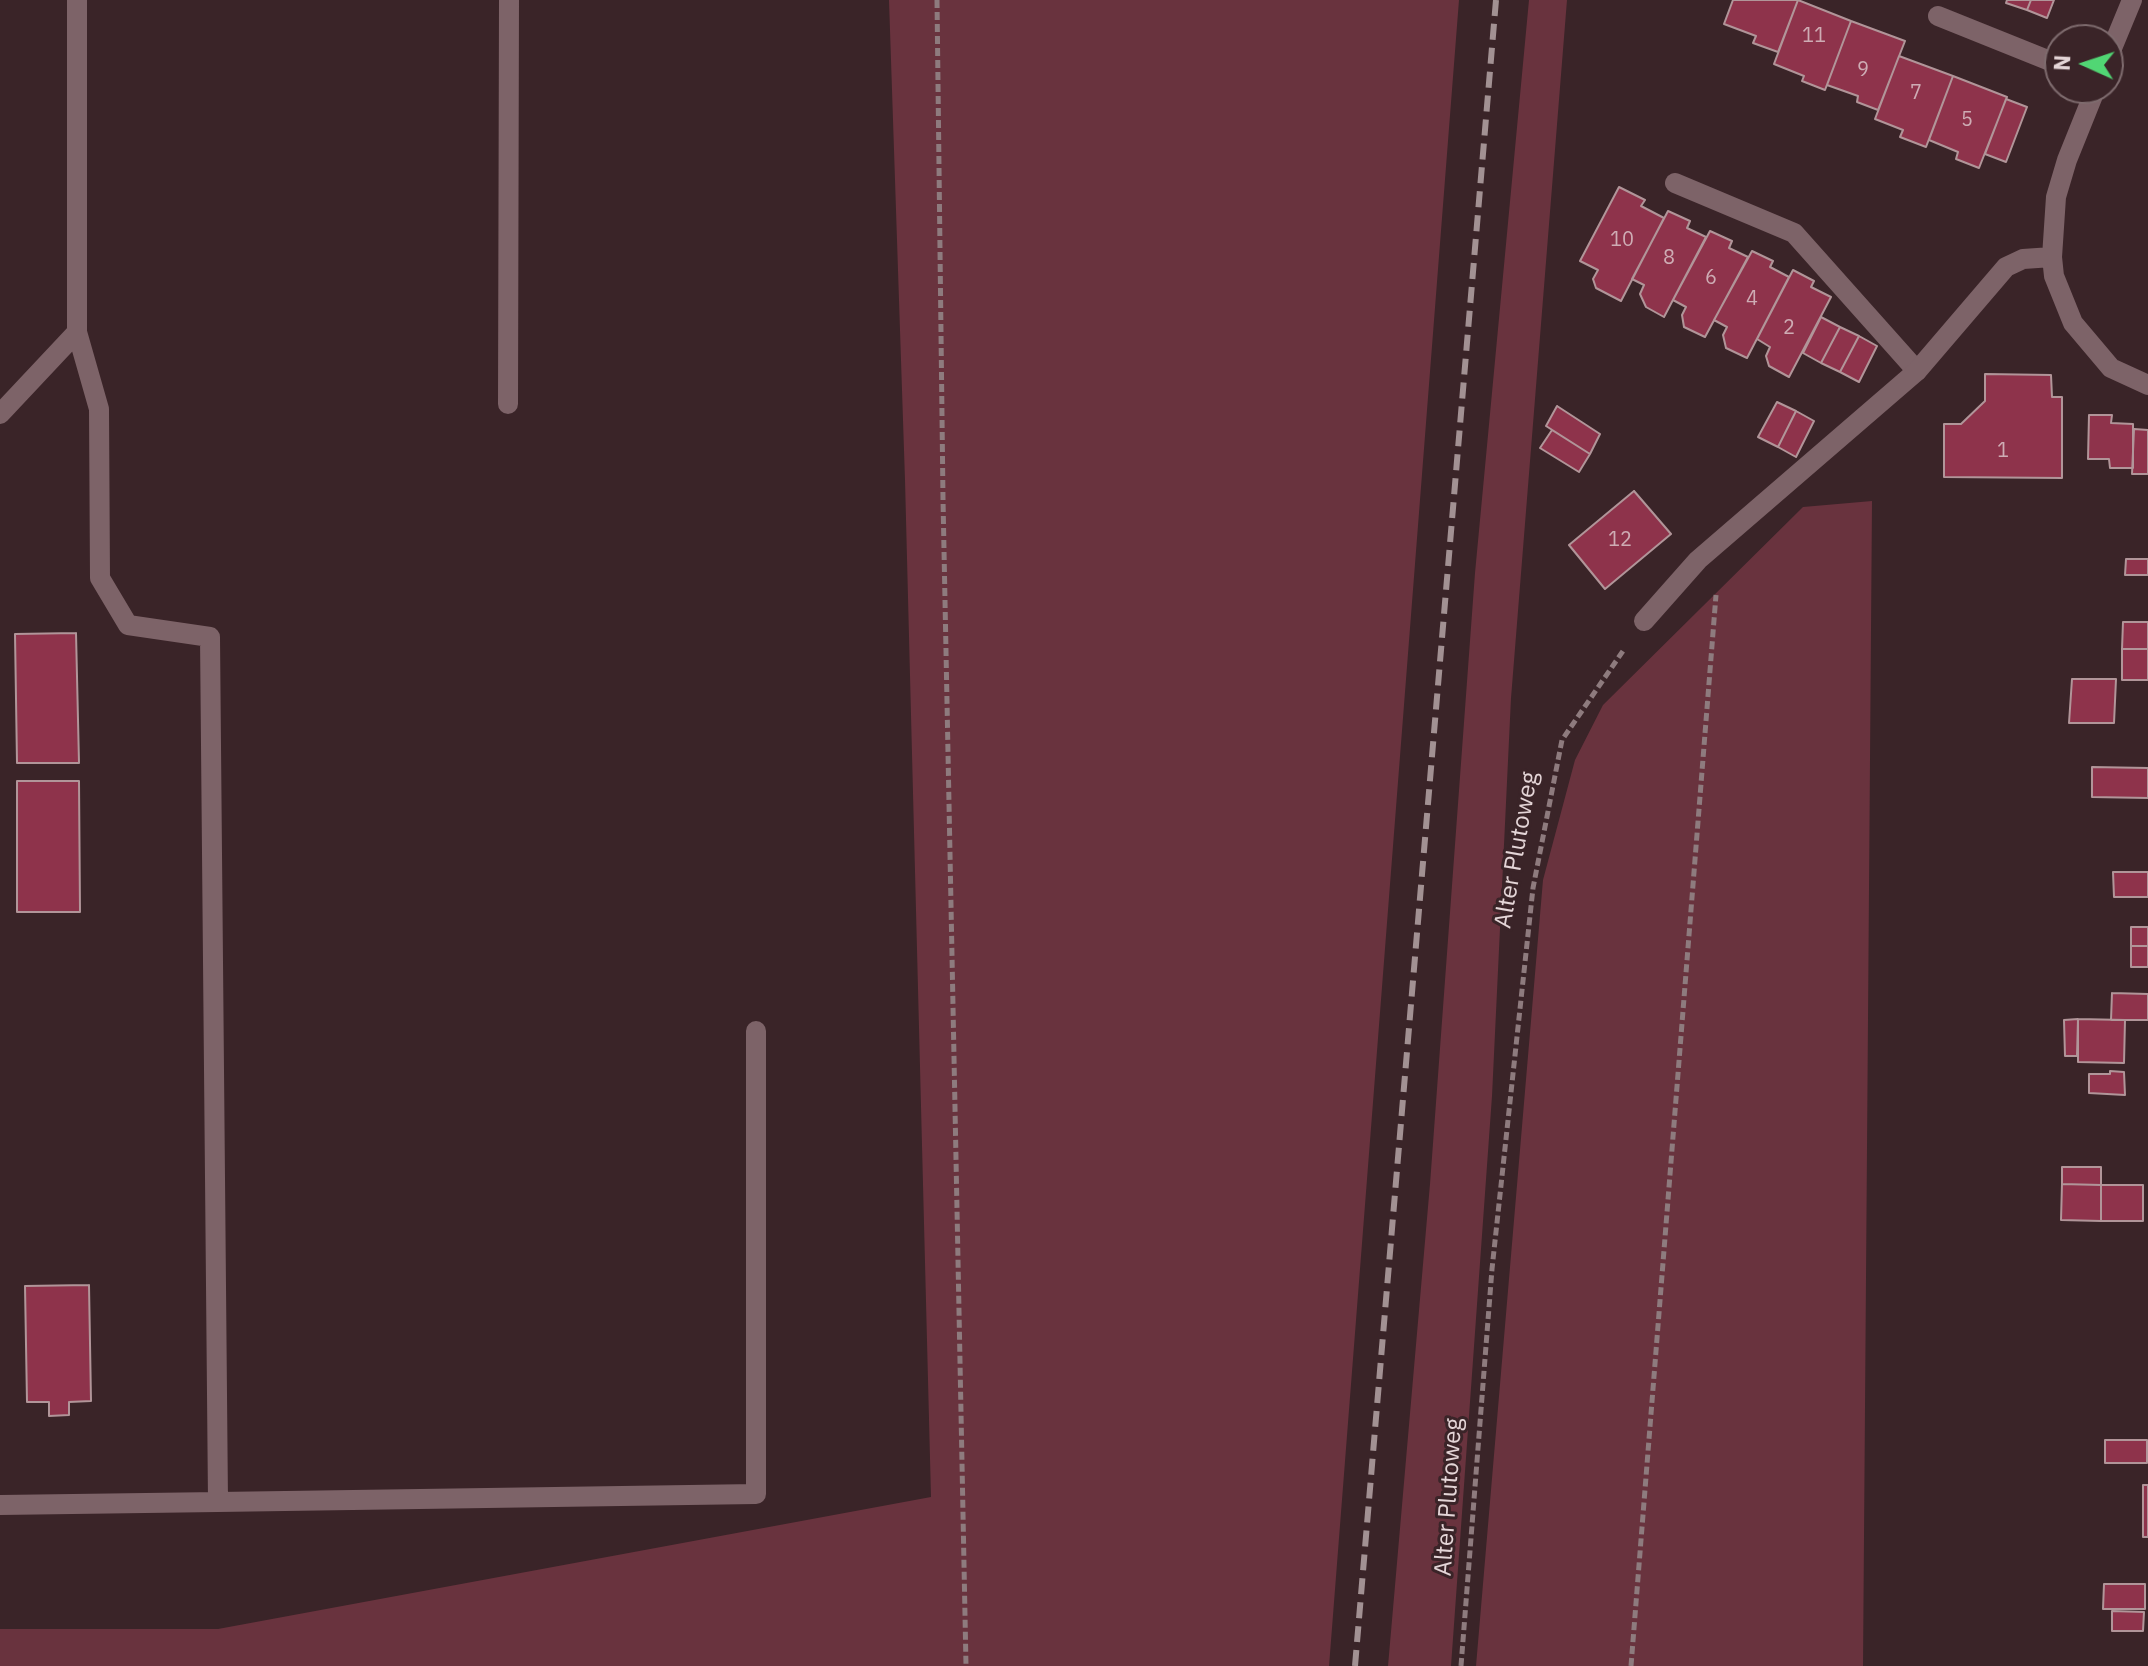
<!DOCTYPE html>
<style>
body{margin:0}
#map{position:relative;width:2148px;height:1666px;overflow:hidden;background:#3a2428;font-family:"IBM Plex Sans",sans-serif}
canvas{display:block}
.north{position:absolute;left:2044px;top:24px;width:80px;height:80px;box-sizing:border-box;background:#3a2428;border:2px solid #7e6b6e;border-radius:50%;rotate:273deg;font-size:22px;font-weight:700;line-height:32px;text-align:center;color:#e4d5d7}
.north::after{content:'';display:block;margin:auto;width:28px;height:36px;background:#51d674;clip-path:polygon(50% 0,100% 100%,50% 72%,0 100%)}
</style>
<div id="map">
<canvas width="2148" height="1666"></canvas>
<div class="north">N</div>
</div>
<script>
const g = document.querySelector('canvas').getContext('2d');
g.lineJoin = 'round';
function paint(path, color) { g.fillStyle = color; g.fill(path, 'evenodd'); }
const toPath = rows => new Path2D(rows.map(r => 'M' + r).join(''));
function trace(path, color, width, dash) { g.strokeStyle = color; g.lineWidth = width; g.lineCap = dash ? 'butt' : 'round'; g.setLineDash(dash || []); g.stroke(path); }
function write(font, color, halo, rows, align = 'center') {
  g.font = font + ' "IBM Plex Sans",sans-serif'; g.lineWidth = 6; g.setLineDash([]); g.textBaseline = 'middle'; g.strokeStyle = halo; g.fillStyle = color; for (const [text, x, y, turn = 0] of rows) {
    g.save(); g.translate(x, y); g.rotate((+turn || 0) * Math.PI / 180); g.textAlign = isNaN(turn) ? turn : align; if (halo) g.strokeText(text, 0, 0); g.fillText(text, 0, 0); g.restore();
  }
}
const green = toPath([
 [889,0,1459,0,1329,1666,0,1666,0,1629,218,1629,931,1497,905,480],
 [1529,0,1567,0,1511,698,1492,1096,1451,1666,1388,1666,1430,1184,1475,573],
 [1872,501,1863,1666,1476,1666,1543,880,1575,760,1603,705,1803,507]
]);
const building = toPath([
 [1733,0,1798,0,1778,52,1753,43,1756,36,1724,24,1733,0],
 [1798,0,1851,21,1825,90,1802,81,1804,76,1774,64,1798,0],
 [2007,0,2031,0,2027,10,2006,3,2007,0],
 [2031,0,2054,0,2047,18,2027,10,2031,0],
 [1851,21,1905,41,1878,110,1857,102,1858,96,1827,85,1851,21],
 [1899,56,1953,76,1926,147,1900,137,1903,130,1875,119,1899,56],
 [1953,76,2007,97,1979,168,1956,159,1958,152,1929,140,1953,76],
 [2006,99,2027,107,2006,162,1985,154,2006,99],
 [1619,187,1645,200,1641,206,1664,218,1621,301,1596,288,1593,279,1598,270,1580,261,1619,187],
 [1668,211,1690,221,1687,228,1706,237,1664,317,1646,307,1640,294,1644,285,1632,279,1668,211],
 [1710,231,1732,241,1729,248,1748,257,1705,337,1684,327,1682,315,1686,307,1673,300,1710,231],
 [1752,251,1773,261,1770,267,1789,277,1747,358,1726,348,1723,335,1727,327,1714,320,1752,251],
 [1793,270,1814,281,1811,287,1831,297,1789,377,1769,366,1766,356,1770,347,1757,339,1793,270],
 [1821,317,1840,327,1821,363,1803,353,1821,317],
 [1840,327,1859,336,1840,372,1821,363,1840,327],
 [1859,336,1877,346,1859,382,1840,372,1859,336],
 [1985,374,2051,375,2052,397,2062,397,2062,478,1944,477,1944,424,1961,424,1985,401,1985,374],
 [1777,402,1796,411,1778,447,1758,437,1777,402],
 [1557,406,1600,434,1590,454,1546,426,1557,406],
 [1796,411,1814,421,1796,457,1778,447,1796,411],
 [2089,415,2112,415,2111,423,2133,424,2133,468,2110,468,2109,459,2088,459,2089,415],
 [2134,429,2148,430,2148,474,2132,474,2134,429],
 [1552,430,1590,454,1579,472,1540,448,1552,430],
 [1634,491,1671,534,1605,589,1569,545,1634,491],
 [2126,559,2148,559,2148,575,2125,575,2126,559],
 [2123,622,2148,622,2148,649,2122,649,2123,622],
 [76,633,79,763,17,763,15,634,76,633],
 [2122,649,2148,649,2148,680,2122,680,2122,649],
 [2072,679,2116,679,2114,723,2069,723,2072,679],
 [2092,767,2148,768,2148,798,2092,797,2092,767],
 [17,781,79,781,80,912,17,912,17,781],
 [2113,872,2148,872,2148,897,2114,897,2113,872],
 [2131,927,2148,927,2148,946,2131,946,2131,927],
 [2131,946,2148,946,2148,967,2131,967,2131,946],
 [2112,993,2148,994,2148,1020,2111,1020,2112,993],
 [2078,1019,2077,1056,2065,1056,2064,1020,2078,1019],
 [2078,1019,2125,1020,2124,1063,2078,1062,2078,1019],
 [2110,1071,2124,1072,2125,1095,2089,1093,2089,1074,2110,1074,2110,1071],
 [2062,1167,2101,1167,2101,1185,2062,1184,2062,1167],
 [2062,1184,2101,1185,2101,1221,2061,1220,2062,1184],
 [2101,1185,2143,1185,2143,1221,2101,1221,2101,1185],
 [89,1285,91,1401,69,1402,69,1415,49,1416,49,1402,27,1402,25,1286,89,1285],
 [2105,1440,2147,1440,2147,1463,2105,1463,2105,1440],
 [2143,1485,2148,1485,2148,1537,2143,1537,2143,1485],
 [2104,1584,2145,1584,2145,1609,2103,1609,2104,1584],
 [2112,1611,2144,1612,2143,1631,2112,1631,2112,1611]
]);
const path = toPath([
 [937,0,943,499,966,1666],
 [1461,1666,1492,1269,1533,888,1562,740,1625,648],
 [1631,1666,1716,595]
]);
const service = toPath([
 [1938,16,2060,65],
 [1675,183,1794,233,1917,371],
 [508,404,509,0],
 [0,414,77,332],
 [218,1502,756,1494,756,1031],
 [0,1505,218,1502,210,637,128,625,100,578,99,409,77,332,77,0]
]);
const minor = toPath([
 [2108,58,2132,0],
 [2096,88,2067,160,2056,197,2052,257,2054,276,2073,323,2111,368,2148,385],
 [1644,621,1698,560,1917,371,2006,267,2023,259,2052,257]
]);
const rail = toPath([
 [1355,1666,1496,0]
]);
const numberNames = [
 ["11",1814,36],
 ["9",1863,70],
 ["7",1916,93],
 ["5",1967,120],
 ["10",1622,240],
 ["8",1669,258],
 ["6",1711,278],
 ["4",1752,299],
 ["2",1789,328],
 ["1",2003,451],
 ["12",1620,540]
];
const streetNames = [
 ["Alter Plutoweg",1517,850,-80],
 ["Alter Plutoweg",1449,1497,-86]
];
paint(green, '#69333e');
paint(building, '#8e334b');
trace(building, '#b19599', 2);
trace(path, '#8e7b7e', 5, [8, 4]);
trace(service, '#7d6368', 20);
trace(minor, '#7d6368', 20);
trace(rail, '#a29193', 6, [16, 8]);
write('20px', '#ceacb4', null, numberNames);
write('24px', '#e4d5d7', '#3a2428', streetNames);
</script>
